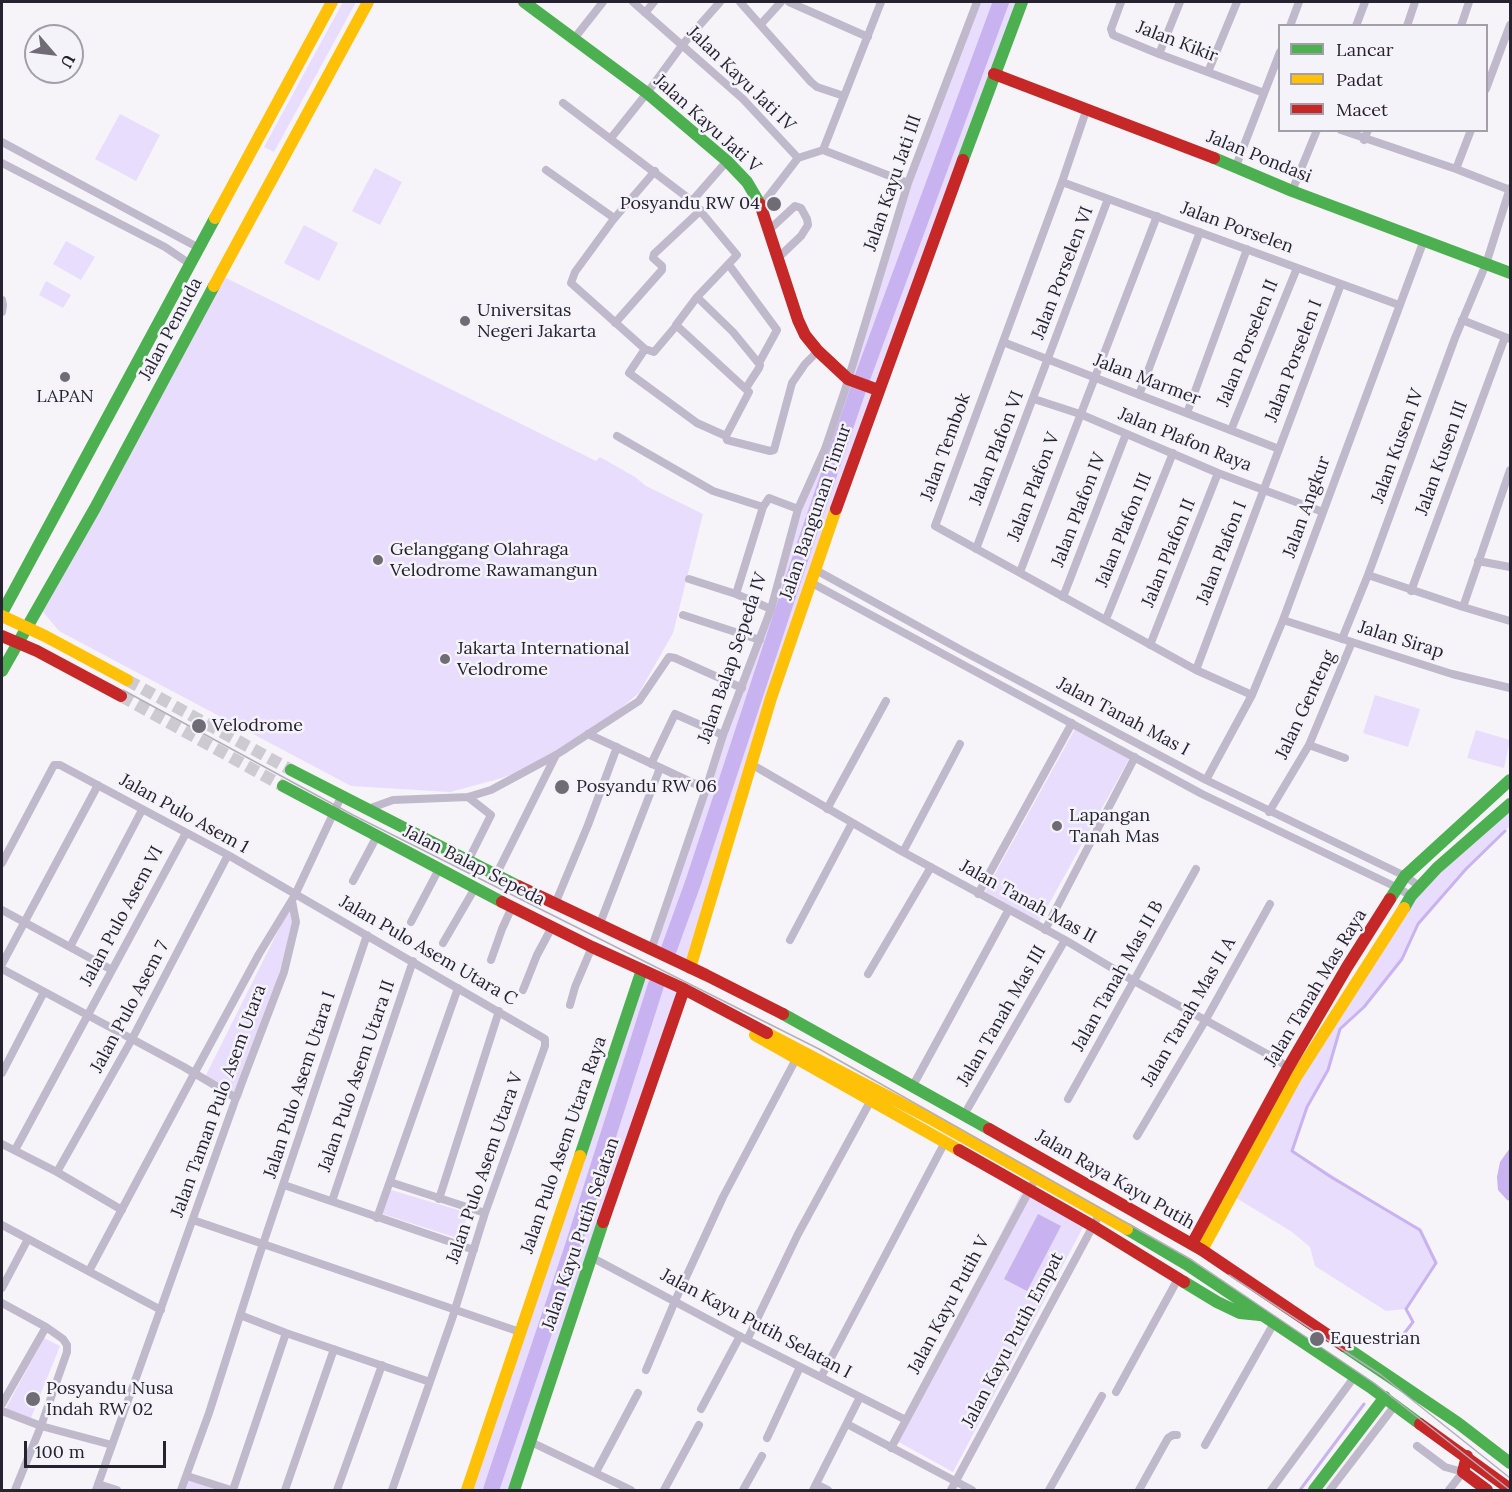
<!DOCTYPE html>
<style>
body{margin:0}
#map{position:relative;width:1512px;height:1492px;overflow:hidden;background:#f6f4f9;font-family:Lora,serif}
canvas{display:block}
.frame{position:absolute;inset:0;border:3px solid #27222f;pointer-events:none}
.legend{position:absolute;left:1278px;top:24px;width:210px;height:108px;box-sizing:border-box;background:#f5f3fa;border:2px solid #a39fa9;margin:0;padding:8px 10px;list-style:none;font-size:18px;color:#27222f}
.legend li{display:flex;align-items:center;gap:12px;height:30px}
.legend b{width:30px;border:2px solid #a39fa9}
.north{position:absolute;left:24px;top:24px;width:60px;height:60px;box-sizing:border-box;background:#f5f3fa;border:2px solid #a39fa9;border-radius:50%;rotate:118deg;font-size:16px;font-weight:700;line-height:24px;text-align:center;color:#27222f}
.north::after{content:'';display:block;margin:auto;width:21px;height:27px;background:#6f6c76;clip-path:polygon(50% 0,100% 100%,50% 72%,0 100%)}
.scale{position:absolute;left:24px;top:1441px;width:142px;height:27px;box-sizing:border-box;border:3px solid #27222f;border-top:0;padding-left:8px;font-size:18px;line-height:21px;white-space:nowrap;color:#27222f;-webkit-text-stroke:4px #f5f3fa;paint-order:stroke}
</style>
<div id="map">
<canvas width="1512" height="1492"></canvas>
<div class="frame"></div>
<ul class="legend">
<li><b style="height:8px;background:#4caf50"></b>Lancar</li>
<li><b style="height:8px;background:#ffc107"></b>Padat</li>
<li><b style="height:8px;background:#c62828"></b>Macet</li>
</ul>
<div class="north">U</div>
<div class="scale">100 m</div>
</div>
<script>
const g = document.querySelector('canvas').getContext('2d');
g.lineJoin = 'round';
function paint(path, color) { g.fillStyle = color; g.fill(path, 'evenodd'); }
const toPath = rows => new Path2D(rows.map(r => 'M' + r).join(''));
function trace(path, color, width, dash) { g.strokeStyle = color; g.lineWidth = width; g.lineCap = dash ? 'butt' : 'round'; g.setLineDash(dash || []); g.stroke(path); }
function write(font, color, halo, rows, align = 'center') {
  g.font = font + ' Lora,serif'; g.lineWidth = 5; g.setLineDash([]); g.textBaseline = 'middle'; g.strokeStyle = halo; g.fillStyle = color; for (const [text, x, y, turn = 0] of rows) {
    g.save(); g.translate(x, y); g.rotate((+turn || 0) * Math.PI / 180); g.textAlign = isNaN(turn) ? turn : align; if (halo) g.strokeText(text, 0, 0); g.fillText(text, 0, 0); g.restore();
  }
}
const green = toPath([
 [343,2,356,2,274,152,264,147],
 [977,2,1022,2,831,522,690,968,651,950,742,688,798,509,825,449,908,183],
 [120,114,160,135,136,181,95,159],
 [375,168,402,182,380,225,352,211],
 [304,225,338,243,319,281,284,263],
 [66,241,95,257,81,280,53,264],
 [220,275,596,461,600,457,635,477,646,486,703,514,673,633,639,693,566,754,502,778,450,792,351,786,59,631,38,606],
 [46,281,71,295,63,308,39,295],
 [1375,695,1420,709,1408,747,1363,733],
 [1075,729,1129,759,1039,922,985,892],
 [1476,730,1510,740,1504,768,1467,758],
 [1510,804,1510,826,1480,855,1418,924,1402,959,1364,1007,1340,1029,1328,1070,1307,1107,1292,1150,1420,1230,1436,1263,1406,1309,1386,1311,1315,1266,1310,1247,1292,1232,1233,1196,1281,1107,1411,896],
 [291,905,293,927,241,1099,204,1079],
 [642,970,684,989,514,1490,467,1490],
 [1027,1182,1088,1218,953,1472,897,1441],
 [388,1189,468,1213,460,1239,380,1213],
 [44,1338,60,1346,31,1418,5,1410],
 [187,1479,220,1490,183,1490]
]);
const water = toPath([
 [1510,1148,1510,1201,1507,1200,1498,1190,1497,1177,1500,1162],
 [1038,1214,1061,1226,1027,1291,1004,1279]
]);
const stream = toPath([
 [1396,1344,1413,1322,1406,1309,1436,1263,1420,1230,1331,1177,1292,1151,1307,1107,1328,1070,1340,1029,1364,1007,1402,959,1418,924,1466,869,1505,831],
 [1300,1490,1364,1404]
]);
const river = toPath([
 [669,949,693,883,804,547,860,384,1001,2],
 [491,1490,572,1249,656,985]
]);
const secondaryTunnel = toPath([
 [127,680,291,770],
 [121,696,283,786]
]);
const street = toPath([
 [633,2,743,99,798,158],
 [740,2,811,82,817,87,844,96],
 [789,2,868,37],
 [881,2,823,150,908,183],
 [1121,2,1111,29,1113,35,1159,54,1264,93],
 [645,13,654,2],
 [761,24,781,2],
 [1290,26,1299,2],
 [1356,26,1365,2],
 [1407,26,1415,2],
 [1461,26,1469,2],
 [573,40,603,2],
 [1159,54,1180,2],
 [1208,72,1237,2],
 [1486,89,1510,25],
 [563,103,692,201],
 [1087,108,1062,182,935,526,1196,670,1252,695],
 [1341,130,1456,169,1510,190],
 [611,138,647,93,683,44,720,2],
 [1364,140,1368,130],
 [2,142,199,248],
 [727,161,692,201,737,255,697,297,676,325,749,392,726,436,727,440,770,451,774,450,792,383,805,364,818,351],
 [2,163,165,247,190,264],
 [1236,166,1280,52],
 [1456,169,1471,130],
 [546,170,614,218],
 [1062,182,1399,305],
 [1292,191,1317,130],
 [761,206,798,158,823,150],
 [769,230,795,206,801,208,807,219,808,225,801,236,778,258],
 [729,265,777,330,759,363],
 [697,297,733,332,760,365,759,368,746,388],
 [2,300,3,305,2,312],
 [1462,320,1510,339],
 [615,323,662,270,662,266,653,258,654,254,701,210],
 [676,326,654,352,645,349,629,373,697,423,726,436],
 [1003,342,1279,449],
 [645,349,571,283,575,272,613,220,655,171],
 [1139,395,1200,232],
 [1034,399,1080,414,1218,473,1323,512],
 [1187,413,1247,249],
 [1231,430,1297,268],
 [617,436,713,491,763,507,769,498,798,509],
 [976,549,1108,199],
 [1478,561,1510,567],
 [814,569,963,651,1206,780,1405,876,1419,886],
 [1020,572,1157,216],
 [1368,575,1463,607,1510,621],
 [689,579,736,594,771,609],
 [810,582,1202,794,1398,888,1411,896],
 [1411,591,1505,337],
 [736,594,763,507],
 [1063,597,1126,434],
 [1463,607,1510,470],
 [683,615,760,640],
 [1106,619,1173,453],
 [1283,620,1452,674,1510,688],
 [1342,639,1368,575,1455,338,1486,264,1510,188],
 [1150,645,1218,473],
 [1196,670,1341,284],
 [588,734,706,789],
 [1309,745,1345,758],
 [651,764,675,714,723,735],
 [751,764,903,852,1065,940,1134,981,1278,1060,1288,1068],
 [1206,780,1252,695,1283,620,1424,240],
 [368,809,393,800,468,797,491,790,556,755,639,701,669,657,675,658,742,688],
 [827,809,886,701],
 [1269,812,1309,745,1352,642],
 [903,852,960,744],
 [468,861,491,815,468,797],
 [2,863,54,765,60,765,228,855,545,1039,545,1046,485,1213,452,1319,392,1490],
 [496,875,556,755],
 [353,881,377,836],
 [978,894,1072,723],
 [555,904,588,825,617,747],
 [2,910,112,970],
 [411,922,439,869],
 [599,926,660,768],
 [1045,930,1135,757],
 [790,940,852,823],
 [443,943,475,888],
 [70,947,142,810],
 [651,950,706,789,723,735,771,609,798,509,825,449,845,390,908,183,977,2],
 [491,960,502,929,512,907],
 [2,964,98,785],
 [2,969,184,1067,236,1098],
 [868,974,931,867],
 [523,990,537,955,552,927],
 [570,1005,575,987,592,947],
 [2,1073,44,992],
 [916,1080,1008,911],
 [1068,1099,1196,869],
 [968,1108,1065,940],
 [1137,1136,1205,1021,1270,904],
 [2,1144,57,1172,122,1210],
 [15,1150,186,833],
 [57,1172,132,1039,228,855],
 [390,1182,485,1213],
 [284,1185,474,1250],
 [439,1199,499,1011],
 [332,1201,413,961],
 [377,1218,458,988],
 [193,1220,520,1332],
 [2,1225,161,1310],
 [591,1257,747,1340,906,1420],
 [89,1271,194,1074,259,954,295,895,342,795],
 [2,1288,28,1239],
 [2,1303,46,1327,63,1339,67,1345,67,1352,41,1426,15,1490],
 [240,1315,286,1333,430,1382],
 [747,1340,798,1234,871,1100],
 [646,1370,675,1301,723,1197,796,1059],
 [821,1377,945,1142],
 [1116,1392,1179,1277],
 [2,1404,46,1327],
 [701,1409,740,1336],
 [2,1411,41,1426,112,1445],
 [847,1424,972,1490],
 [767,1438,800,1367],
 [531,1442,631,1490],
 [1205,1445,1274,1323],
 [1417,1446,1445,1467,1463,1472,1449,1490],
 [891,1448,1036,1178],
 [596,1472,638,1393],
 [187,1476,231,1490],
 [98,1484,117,1490],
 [816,1484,828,1490],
 [96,1490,236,1098,284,972,296,922,292,901],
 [181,1490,209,1413,258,1259,367,935],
 [233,1490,286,1333],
 [285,1490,334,1349],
 [337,1490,382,1365],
 [664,1490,699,1425],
 [743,1490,762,1456],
 [813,1490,860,1397],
 [951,1490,1100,1213],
 [1049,1490,1102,1396],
 [1139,1490,1168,1438,1173,1435,1177,1435],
 [1271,1490,1355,1376],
 [1330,1490,1396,1404]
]);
const fast = toPath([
 [524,2,647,93,727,161,747,182,760,204],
 [1214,158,1292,191,1510,273],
 [963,160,1022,2],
 [2,613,215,218],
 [2,671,95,508,214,286],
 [291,770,518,886],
 [283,786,502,902],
 [1390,899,1405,876,1510,780],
 [1404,908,1411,896,1437,868,1510,804],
 [783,1014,989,1129],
 [580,1156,642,970],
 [1127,1229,1186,1264,1370,1387,1420,1424],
 [1184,1282,1217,1302,1240,1313,1260,1315],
 [1344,1346,1458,1423,1510,1463],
 [514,1490,603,1222],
 [1314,1490,1385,1397]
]);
const slow = toPath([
 [215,218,332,2],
 [214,286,368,2],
 [2,616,45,636,127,680],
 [690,968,771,698,836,509],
 [767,1033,933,1120,1127,1229],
 [755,1035,959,1150],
 [1202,1250,1296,1077,1404,908],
 [467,1490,580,1156]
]);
const jam = toPath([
 [994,74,1214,158],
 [760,204,798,320,805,335,818,351,848,379,878,390],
 [836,509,963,160],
 [2,636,37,651,121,696],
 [518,886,706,975,783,1014],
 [502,902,592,947,684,989,767,1033],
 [989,1129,1202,1250,1344,1346],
 [959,1150,1093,1226,1184,1282],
 [603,1222,684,989],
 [1192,1244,1288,1068,1347,967,1390,899],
 [1420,1424,1510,1489],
 [1467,1456,1463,1472,1487,1490]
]);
const tram = toPath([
 [123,690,353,815,819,1049,1192,1260,1374,1383,1510,1490],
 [1229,1275,1381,1375,1510,1478]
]);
const markers = [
 [774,204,8,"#6f6c76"],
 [465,321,6,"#6f6c76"],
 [65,377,6,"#6f6c76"],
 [378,560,6,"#6f6c76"],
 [445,659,6,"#6f6c76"],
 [199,726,8,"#6f6c76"],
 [562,787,8,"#6f6c76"],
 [1057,826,6,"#6f6c76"],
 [1317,1339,8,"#6f6c76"],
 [33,1399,8,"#6f6c76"]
];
const streetNames = [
 ["Jalan Kikir",1177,42,21],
 ["Jalan Kayu Jati IV",741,79,44],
 ["Jalan Kayu Jati V",707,124,42],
 ["Jalan Pondasi",1259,157,22],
 ["Jalan Kayu Jati III",893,183,-71],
 ["Jalan Porselen",1237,228,20],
 ["Jalan Porselen VI",1063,273,-69],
 ["Jalan Pemuda",171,329,-62],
 ["Jalan Porselen II",1248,343,-68],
 ["Jalan Porselen I",1294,361,-69],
 ["Jalan Marmer",1147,380,21],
 ["Jalan Plafon Raya",1185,440,22],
 ["Jalan Kusen IV",1398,446,-70],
 ["Jalan Tembok",946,447,-70],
 ["Jalan Plafon VI",997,448,-69],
 ["Jalan Kusen III",1442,458,-70],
 ["Jalan Plafon V",1034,487,-69],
 ["Jalan Angkur",1307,507,-70],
 ["Jalan Plafon IV",1079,510,-69],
 ["Jalan Bangunan Timur",816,512,-71],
 ["Jalan Plafon III",1124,530,-68],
 ["Jalan Plafon II",1169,553,-68],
 ["Jalan Plafon I",1222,553,-69],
 ["Jalan Sirap",1401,640,17],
 ["Jalan Balap Sepeda IV",733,658,-71],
 ["Jalan Genteng",1306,705,-65],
 ["Jalan Tanah Mas I",1123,717,28],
 ["Jalan Pulo Asem 1",184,814,29],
 ["Jalan Balap Sepeda",474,866,27],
 ["Jalan Tanah Mas II",1028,902,29],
 ["Jalan Pulo Asem VI",122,916,-62],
 ["Jalan Pulo Asem Utara C",428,951,30],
 ["Jalan Tanah Mas II B",1118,976,-61],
 ["Jalan Tanah Mas Raya",1316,988,-59],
 ["Jalan Pulo Asem 7",130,1007,-62],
 ["Jalan Tanah Mas II A",1189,1012,-60],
 ["Jalan Tanah Mas III",1002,1016,-60],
 ["Jalan Pulo Asem Utara II",357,1076,-71],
 ["Jalan Pulo Asem Utara I",300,1085,-72],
 ["Jalan Taman Pulo Asem Utara",219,1101,-70],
 ["Jalan Pulo Asem Utara Raya",564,1145,-71],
 ["Jalan Pulo Asem Utara V",485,1168,-71],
 ["Jalan Raya Kayu Putih",1115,1180,30],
 ["Jalan Kayu Putih Selatan",581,1234,-71],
 ["Jalan Kayu Putih V",949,1305,-62],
 ["Jalan Kayu Putih Selatan I",756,1324,28],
 ["Jalan Kayu Putih Empat",1013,1340,-62]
];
const poiNames = [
 ["Posyandu RW 04",760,204,"right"],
 ["Universitas",477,311],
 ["Negeri Jakarta",477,332],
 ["LAPAN",65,397,"center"],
 ["Gelanggang Olahraga",390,550],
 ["Velodrome Rawamangun",390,571],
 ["Jakarta International",457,649],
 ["Velodrome",457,670],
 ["Velodrome",212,726],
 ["Posyandu RW 06",576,787],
 ["Lapangan",1069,816],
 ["Tanah Mas",1069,837],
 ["Equestrian",1330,1339],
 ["Posyandu Nusa",46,1389],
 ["Indah RW 02",46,1410]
];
paint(green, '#e8ddfc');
paint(water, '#c8b2ef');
trace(stream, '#c8b2ef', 3);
trace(river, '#c8b2ef', 16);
trace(secondaryTunnel, '#cdcad1', 12, [12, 6]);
trace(street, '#c0b9cb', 8);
trace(fast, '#4caf50', 12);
trace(slow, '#ffc107', 12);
trace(jam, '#c62828', 12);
trace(tram, '#b4afbc', 1.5);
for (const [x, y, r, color] of markers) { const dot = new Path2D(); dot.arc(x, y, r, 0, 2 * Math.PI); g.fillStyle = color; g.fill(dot); trace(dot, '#f5f3fa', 2); }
write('18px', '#27222f', '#f5f3fa', streetNames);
write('18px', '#27222f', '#f5f3fa', poiNames, 'left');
</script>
